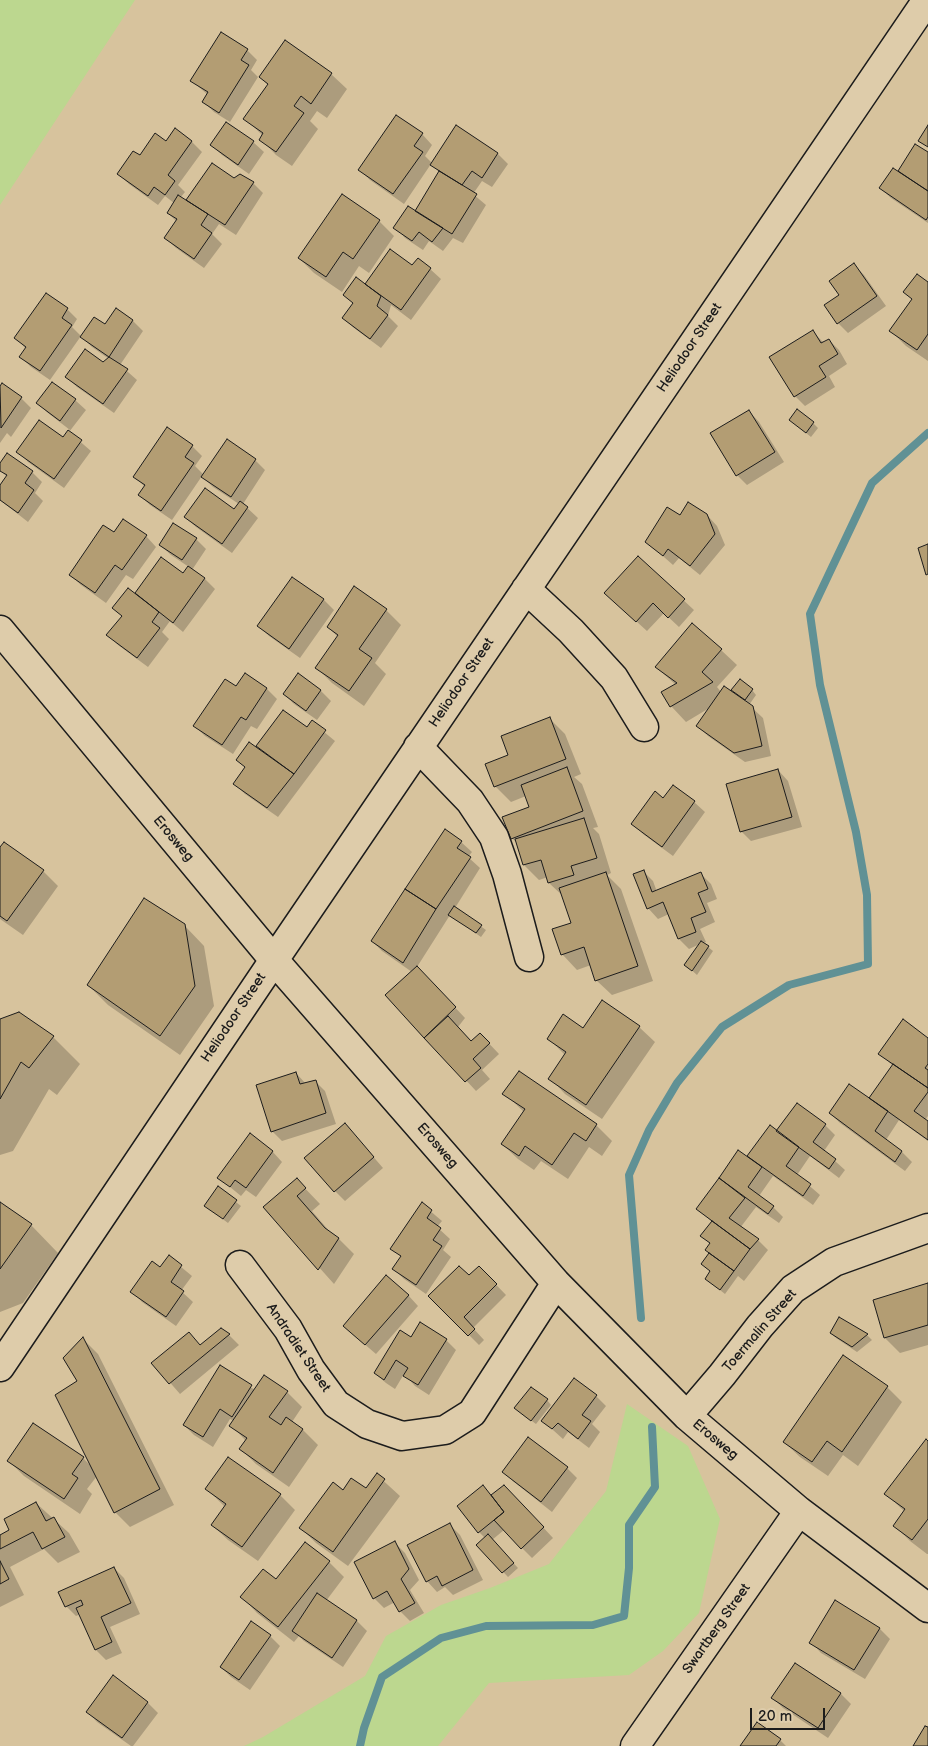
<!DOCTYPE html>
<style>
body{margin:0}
#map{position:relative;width:928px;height:1746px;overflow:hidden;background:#d7c39d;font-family:"Balsamiq Sans",sans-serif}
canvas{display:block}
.scale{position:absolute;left:750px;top:1708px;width:75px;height:22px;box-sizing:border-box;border:2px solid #1c1c1c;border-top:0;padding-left:6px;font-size:15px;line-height:18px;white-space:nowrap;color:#1c1c1c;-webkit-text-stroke:4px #deccaa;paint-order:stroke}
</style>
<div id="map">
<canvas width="928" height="1746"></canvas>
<div class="scale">20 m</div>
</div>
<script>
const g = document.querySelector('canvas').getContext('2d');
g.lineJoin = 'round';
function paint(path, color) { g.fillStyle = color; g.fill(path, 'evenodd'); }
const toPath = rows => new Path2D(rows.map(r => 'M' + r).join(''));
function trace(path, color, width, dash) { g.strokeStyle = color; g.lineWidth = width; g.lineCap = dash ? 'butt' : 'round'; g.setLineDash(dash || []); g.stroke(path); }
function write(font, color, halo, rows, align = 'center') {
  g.font = font + ' "Balsamiq Sans",sans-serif'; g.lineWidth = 4; g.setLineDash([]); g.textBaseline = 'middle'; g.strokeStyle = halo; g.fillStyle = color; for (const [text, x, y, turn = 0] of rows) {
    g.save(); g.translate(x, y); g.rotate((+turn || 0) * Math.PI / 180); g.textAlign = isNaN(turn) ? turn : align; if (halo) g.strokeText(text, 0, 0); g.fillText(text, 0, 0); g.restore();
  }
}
const green = toPath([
 [0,0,135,0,0,205],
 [627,1404,688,1446,720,1519,699,1613,663,1651,629,1675,489,1683,438,1746,244,1746,263,1737,365,1676,386,1636,441,1605,490,1588,549,1564,606,1491]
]);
const shadow = toPath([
 [247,50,257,60,251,70,258,77,230,122,214,112,204,102,208,95,192,81],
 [331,74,347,89,327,118,317,111,310,121,318,129,292,166,276,155,261,139,263,136,245,118,268,85,260,77],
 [227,124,253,142,264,152,249,174,222,155,212,145],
 [456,127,498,154,508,164,492,187,482,181,473,194,486,205,463,243,453,238,443,251,429,241,423,250,405,238,395,227,415,213,440,173,431,164,404,204,370,180,360,170,422,134,432,145,425,156,432,163],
 [192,142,202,152,178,185,185,192,180,198,186,201,212,164,234,180,253,183,263,193,236,235,219,224,212,234,222,244,204,268,176,248,166,238,177,222,168,213,174,203,165,196,158,205,129,184,119,174,140,157,166,143],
 [916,146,928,153,928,223,891,198,880,188,898,173],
 [379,221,394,236,369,273,359,266,342,292,314,273,299,258],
 [854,265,864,275,886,306,848,333,838,323,841,295],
 [412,267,430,269,441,279,411,320,391,305,388,316,398,326,381,348,354,328,343,318,354,304,344,294],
 [928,283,928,361,906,346,891,331,913,300,905,292],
 [67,309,77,319,72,327,82,337,105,326,116,310,133,321,143,331,120,365,137,380,114,413,77,387,67,377,104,364,109,359,92,347,81,336,50,380,31,367,21,357,26,349,16,338],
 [812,331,824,343,829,340,839,350,847,364,829,376,835,387,805,406,795,396],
 [53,384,75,400,86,410,69,432,91,451,64,488,28,462,18,451,64,439,70,430,48,413,38,403],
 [2,385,21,398,31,408,11,437,7,433,0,443,0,388],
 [749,411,759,422,784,462,747,485,737,475],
 [813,423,818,428,811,437,795,424],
 [192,446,202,456,195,466,204,475,255,460,265,470,243,504,258,518,232,553,196,527,185,517,234,510,239,504,213,487,202,476,172,520,150,505,140,495,145,487,135,477],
 [0,465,32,472,42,482,35,493,43,501,28,522,0,500,0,487,7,477,0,470],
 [707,515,717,526,725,545,700,575,679,558,673,565,646,541,681,517],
 [114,534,146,536,156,547,133,579,126,575,106,603,81,585,70,575],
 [196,539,206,549,192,570,205,579,215,589,183,632,170,621,162,632,169,639,148,667,118,645,108,635,123,617,113,608,135,595,161,559,183,575,189,567,171,555,160,545],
 [638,558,694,610,679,627,664,613,647,631,616,603],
 [293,578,324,600,334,610,300,658,269,636,259,626],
 [386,610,401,625,375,663,386,674,364,706,332,683,317,668,338,637,328,627],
 [721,650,737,665,717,687,721,692,736,696,737,695,733,690,752,690,756,695,749,705,763,718,771,756,745,762,708,736,698,726,711,707,686,722,671,706,676,685,656,667],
 [245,675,267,689,277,699,257,729,251,726,233,754,205,736,195,726,236,688],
 [298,675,321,691,331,701,317,720,294,704,284,694],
 [283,711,307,729,312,722,335,741,278,817,245,794,235,784,246,768,238,760,257,748],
 [550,719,565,734,581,774,574,777,582,784,598,827,593,828,599,834,611,873,607,875,621,889,653,981,612,995,596,980,591,965,577,970,562,954,573,923,564,897,549,883,548,877,539,880,524,865,518,844,512,838,530,808,526,796,511,802,495,786,510,756],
 [778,770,788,781,802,827,751,841,741,831],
 [673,786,694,802,705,812,673,856,643,834,633,823,663,799],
 [445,831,461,842,472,852,468,857,480,868,455,908,486,930,481,937,450,915,417,967,465,1018,458,1027,472,1042,480,1034,499,1054,482,1070,490,1079,476,1091,387,995,412,972,382,951,372,941],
 [0,849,43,871,58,886,23,935,0,919],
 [643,871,653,881,657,892,701,874,711,884,717,899,707,903,715,922,700,929,706,942,703,943,713,951,697,975,686,965,700,944,689,949,679,939,669,914,658,919,648,908],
 [184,925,204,946,214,1006,180,1055,108,1005,88,985],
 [0,1020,53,1037,80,1064,57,1095,49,1089,13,1151,0,1155],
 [639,1027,655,1042,602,1119,565,1094,550,1078,565,1055,548,1038,584,1030],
 [928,1039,928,1116,925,1120,928,1123,928,1141,899,1120,886,1140,902,1152,912,1162,905,1171,840,1123,830,1113,870,1099,893,1066,880,1054],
 [519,1072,596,1125,612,1141,602,1156,589,1147,568,1179,541,1161,534,1170,518,1159,502,1144,524,1112,504,1093],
 [296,1073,306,1084,315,1081,325,1091,336,1124,282,1141,272,1131],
 [345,1124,383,1168,345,1201,335,1191],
 [825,1125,835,1135,824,1151,845,1170,839,1178,810,1156,797,1175,820,1195,813,1205,773,1176,759,1196,773,1207,783,1217,779,1223,756,1207,740,1228,758,1240,768,1250,744,1281,738,1276,725,1294,706,1279,711,1272,703,1264,711,1254,710,1244,702,1236,712,1222,698,1209,738,1151,747,1157,770,1127,777,1133],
 [272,1151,282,1162,256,1197,246,1190,241,1196,219,1178],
 [297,1180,320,1204,312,1211,330,1232,339,1239,354,1254,334,1284,265,1207],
 [218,1188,241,1206,228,1223,205,1206],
 [0,1203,31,1225,58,1253,23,1303,0,1312],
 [422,1204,442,1221,437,1227,450,1239,443,1250,451,1257,426,1294,404,1279,394,1269,402,1258,392,1248],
 [169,1257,192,1276,181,1291,193,1302,176,1326,142,1302,132,1291,160,1269],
 [479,1267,506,1295,473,1328,484,1340,479,1345,430,1296,469,1277],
 [928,1284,928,1345,900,1353,885,1338,874,1301],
 [408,1295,418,1306,376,1354,355,1336],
 [840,1319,867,1335,872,1340,857,1352,836,1338,831,1333],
 [229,1335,239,1345,180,1394,153,1363],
 [83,1339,98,1354,174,1505,130,1527,115,1512,97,1476,87,1489,92,1494,80,1514,24,1476,9,1461,83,1458,92,1467,79,1382],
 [411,1339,446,1340,456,1350,429,1395,415,1386,404,1374,395,1389,386,1383,375,1373],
 [220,1367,255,1390,287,1392,302,1407,292,1422,303,1430,318,1445,289,1487,256,1464,241,1449,246,1441,231,1425,234,1421,230,1419,213,1447,194,1435,184,1425],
 [887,1387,902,1402,858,1466,843,1455,828,1476,800,1457,784,1442],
 [596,1396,606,1406,592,1424,600,1432,589,1448,568,1432,563,1439,543,1421],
 [547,1400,551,1405,536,1424,521,1413],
 [928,1442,928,1554,927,1554,910,1541,895,1526,905,1512,886,1494],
 [567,1468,577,1478,552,1512,514,1482,503,1472],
 [377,1475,400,1496,348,1566,316,1543,301,1528,343,1491,366,1490],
 [483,1487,492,1496,514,1496,553,1538,532,1558,504,1530,492,1540,518,1568,508,1577,478,1545,485,1538,479,1532],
 [207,1489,280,1495,295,1510,258,1561,228,1540,212,1525,225,1507],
 [36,1503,69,1533,80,1552,58,1563,44,1549,10,1567,24,1595,0,1607,0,1536,11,1530],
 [450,1525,460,1535,483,1580,453,1595,445,1587,437,1592,427,1581],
 [395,1543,405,1553,419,1580,410,1590,424,1613,410,1621,400,1611,395,1602,384,1608,374,1598],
 [329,1562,344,1577,326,1601,357,1621,367,1631,343,1667,304,1641,299,1636,294,1642,257,1613,242,1597,276,1581],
 [114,1568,124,1578,140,1614,110,1627,122,1653,106,1660,96,1650,81,1614,76,1616,66,1606],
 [880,1629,890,1639,865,1679,821,1653,811,1642],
 [270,1636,280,1646,250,1690,231,1677,221,1667],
 [113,1677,148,1703,158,1713,133,1746,131,1746,97,1722,87,1711],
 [841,1694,851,1704,828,1738,783,1708,773,1698],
 [780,1740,786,1746,742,1746]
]);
const stream = toPath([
 [641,1318,629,1175,649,1130,677,1083,722,1027,789,985,868,964,867,895,856,832,820,685,810,614,872,483,928,433],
 [360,1746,364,1728,382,1677,441,1638,486,1626,593,1625,624,1616,629,1568,629,1525,655,1487,652,1427]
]);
const building = toPath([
 [221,32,248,49,241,60,249,65,219,113,202,102,208,92,190,81,221,32],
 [285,40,332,73,311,104,301,96,294,106,304,113,276,152,259,140,263,133,243,119,268,84,259,77,285,40],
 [396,115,423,133,414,146,423,152,393,194,358,170,396,115],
 [226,122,254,141,238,165,210,145,226,122],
 [456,125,498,153,482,178,472,171,462,185,430,165,456,125],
 [928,125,928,147,918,141,928,125],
 [175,128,192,141,168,175,175,181,165,195,154,187,148,196,117,174,133,151,140,155,155,133,166,141,175,128],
 [915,144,928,152,928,191,898,171,915,144],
 [212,163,234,178,240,174,254,182,225,225,186,200,212,163],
 [893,168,928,191,928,217,926,220,879,188,893,168],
 [439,171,477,194,452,234,415,211,439,171],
 [342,194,380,220,353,259,343,252,326,277,298,258,342,194],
 [178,195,208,214,201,225,212,233,194,259,164,238,177,219,167,213,178,195],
 [408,206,443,228,432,242,419,232,412,241,393,228,408,206],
 [390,249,412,265,418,258,431,268,401,310,365,284,390,249],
 [854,263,877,296,837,324,824,305,839,295,829,281,854,263],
 [917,274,928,282,928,334,917,350,889,331,912,299,903,292,917,274],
 [356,277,381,296,377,306,388,315,370,339,342,318,353,303,343,295,356,277],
 [46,293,68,308,62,318,72,325,40,371,19,357,26,347,14,338,46,293],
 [116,308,133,320,109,357,80,337,94,317,105,324,116,308],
 [813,330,821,343,829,339,838,354,819,366,826,377,794,397,769,357,813,330],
 [85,349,103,362,109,357,128,369,103,404,65,377,85,349],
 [52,382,76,399,60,421,36,403,52,382],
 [2,383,22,397,1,428,0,386,2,383],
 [797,409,814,422,806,433,789,420,797,409],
 [749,410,775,452,736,476,710,433,749,410],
 [39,420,63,437,68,430,82,440,54,479,16,452,39,420],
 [167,427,193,445,185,457,194,463,161,511,138,495,145,485,133,477,167,427],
 [227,439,256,459,231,497,201,477,227,439],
 [7,453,33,471,25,483,34,490,18,513,0,500,0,485,7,475,0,471,0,463,7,453],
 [205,488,234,509,240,501,248,507,222,544,184,517,205,488],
 [688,502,707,514,715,534,690,566,668,549,663,556,645,542,667,507,680,515,688,502],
 [123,519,147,535,122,570,115,565,95,593,69,575,103,525,114,532,123,519],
 [173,523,197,538,182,560,159,545,173,523],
 [928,544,928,574,926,575,918,548,928,544],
 [638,556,685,599,668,618,653,603,636,622,604,593,638,556],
 [161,557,183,573,188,566,205,578,173,623,135,593,161,557],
 [292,577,324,599,289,649,257,626,292,577],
 [354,586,387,609,359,649,372,658,349,691,315,668,338,635,327,627,354,586],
 [128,588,159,612,152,622,160,628,137,658,106,635,122,616,112,608,128,588],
 [692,623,722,649,702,672,713,682,670,707,661,692,677,683,655,667,692,623],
 [245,673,267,688,246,720,241,717,222,745,193,726,225,679,236,686,245,673],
 [298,673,321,690,306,711,283,694,298,673],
 [740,679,753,689,745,700,731,690,740,679],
 [724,686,753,706,762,746,734,753,696,726,724,686],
 [283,710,307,727,312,720,326,730,294,774,256,746,283,710],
 [550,717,566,759,494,787,485,764,508,755,501,736,550,717],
 [249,742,294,774,267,808,233,784,245,767,236,760,249,742],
 [567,767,583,811,511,839,502,817,529,807,521,785,567,767],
 [778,769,792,817,740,832,726,784,778,769],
 [673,785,695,801,662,847,631,824,655,791,663,798,673,785],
 [584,818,597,858,571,866,574,875,548,883,541,860,523,865,515,839,584,818],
 [445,829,462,841,457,848,471,857,436,909,405,889,445,829],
 [4,842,44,870,7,921,0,916,0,847,4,842],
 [644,870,652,892,701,872,708,889,698,893,706,912,691,918,696,932,678,939,663,902,647,909,633,874,644,870],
 [606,872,638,966,595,981,584,947,561,955,552,929,571,923,559,888,606,872],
 [405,889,436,909,403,963,371,941,405,889],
 [144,898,185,924,195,986,160,1036,87,985,144,898],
 [454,906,482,925,476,933,448,915,454,906],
 [701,941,709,946,692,971,684,965,701,941],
 [417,966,456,1007,424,1038,385,995,417,966],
 [602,1000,640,1026,586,1105,548,1079,566,1052,547,1039,563,1014,583,1028,602,1000],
 [19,1012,54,1036,29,1068,21,1062,0,1099,0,1019,19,1012],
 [448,1016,471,1041,480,1033,490,1043,473,1059,481,1068,465,1082,424,1038,448,1016],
 [903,1019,928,1038,928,1064,925,1068,928,1070,928,1088,878,1054,903,1019],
 [893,1064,928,1088,928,1092,914,1111,928,1121,928,1140,869,1098,893,1064],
 [519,1071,597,1124,586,1141,574,1133,552,1165,525,1146,519,1156,501,1144,525,1109,502,1094,519,1071],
 [296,1072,300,1084,316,1080,326,1113,271,1132,256,1085,296,1072],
 [849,1084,888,1111,875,1131,902,1151,895,1162,829,1113,849,1084],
 [797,1103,826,1124,813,1142,836,1159,829,1169,776,1131,797,1103],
 [345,1123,374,1157,334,1192,304,1158,345,1123],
 [770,1125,799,1147,786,1166,811,1184,803,1196,747,1156,770,1125],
 [250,1133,273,1151,246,1188,235,1180,230,1187,217,1178,250,1133],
 [738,1150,762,1167,748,1187,774,1206,768,1214,719,1178,738,1150],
 [297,1178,306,1188,297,1196,325,1228,339,1238,318,1270,263,1207,297,1178],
 [719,1178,745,1198,729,1218,759,1239,750,1249,696,1209,719,1178],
 [218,1186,237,1200,223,1219,204,1206,218,1186],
 [0,1202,32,1224,0,1269,0,1202],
 [422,1202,432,1210,427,1218,441,1228,433,1240,442,1246,416,1285,392,1269,401,1256,390,1249,422,1202],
 [712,1221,750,1249,734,1271,705,1250,710,1243,700,1236,712,1221],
 [709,1253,734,1271,720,1290,705,1279,710,1271,701,1264,709,1253],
 [169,1255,182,1265,171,1282,184,1291,166,1317,130,1292,152,1261,160,1267,169,1255],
 [459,1266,469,1275,479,1266,497,1284,464,1317,475,1329,468,1336,428,1296,459,1266],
 [386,1275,409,1295,365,1345,343,1326,386,1275],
 [928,1283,928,1325,884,1338,873,1300,928,1283],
 [839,1317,868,1334,852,1347,830,1333,839,1317],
 [420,1322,447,1339,418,1385,403,1376,408,1368,396,1360,384,1380,374,1373,400,1330,411,1337,420,1322],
 [221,1328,230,1334,169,1384,151,1363,189,1332,200,1345,221,1328],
 [83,1337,160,1489,114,1513,55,1395,77,1381,63,1358,83,1337],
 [843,1355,888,1386,842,1452,827,1441,812,1462,783,1442,843,1355],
 [220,1365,252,1385,232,1417,220,1409,203,1437,183,1425,220,1365],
 [264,1375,288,1391,269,1417,281,1425,286,1417,303,1429,273,1473,239,1449,247,1438,229,1426,264,1375],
 [574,1378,597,1395,582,1415,591,1421,578,1439,558,1423,552,1429,541,1421,574,1378],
 [531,1387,548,1399,531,1421,514,1408,531,1387],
 [33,1423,84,1457,72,1474,78,1478,64,1499,7,1461,33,1423],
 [528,1437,568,1467,541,1502,502,1472,528,1437],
 [926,1439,928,1441,928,1519,912,1540,893,1526,905,1509,884,1494,926,1439],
 [228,1457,281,1494,242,1547,211,1525,226,1504,205,1489,228,1457],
 [377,1473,385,1479,333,1552,299,1528,333,1482,343,1490,351,1478,366,1488,377,1473],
 [483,1485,504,1512,478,1533,457,1506,483,1485],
 [504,1485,544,1527,521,1549,494,1520,504,1512,491,1495,504,1485],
 [36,1502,46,1521,54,1517,65,1537,42,1549,33,1532,0,1549,0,1535,9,1530,4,1519,36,1502],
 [450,1523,473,1570,442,1586,437,1576,426,1582,407,1545,450,1523],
 [488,1534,514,1563,502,1573,476,1545,488,1534],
 [395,1541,409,1569,401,1579,415,1603,399,1612,387,1591,373,1599,354,1562,395,1541],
 [305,1542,330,1561,278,1627,240,1597,263,1569,276,1579,305,1542],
 [0,1561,9,1579,0,1584,0,1561],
 [114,1567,131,1603,101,1617,112,1642,95,1650,76,1608,83,1605,81,1600,65,1607,58,1592,114,1567],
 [317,1593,357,1620,332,1658,292,1631,317,1593],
 [835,1600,880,1628,854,1670,809,1643,835,1600],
 [251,1621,271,1635,239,1680,220,1667,251,1621],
 [795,1663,841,1693,818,1728,771,1698,795,1663],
 [113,1675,148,1702,122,1738,86,1712,113,1675],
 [757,1722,781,1739,776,1746,740,1746,757,1722],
 [925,1726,928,1727,928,1746,913,1746,925,1726]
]);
const minor = toPath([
 [526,589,571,631,614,678,644,727],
 [0,630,274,960,556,1283,687,1416,799,1511,928,1608],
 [418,747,470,801,494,837,507,874,529,957],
 [240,1265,288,1329,311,1370,336,1404,367,1424,402,1436,445,1430,472,1413,556,1283],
 [0,1367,274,960,927,0],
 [687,1416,722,1375,760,1326,793,1289,834,1262,928,1228],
 [635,1746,799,1511]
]);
const streetNames = [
 ["Heliodoor Street",690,348,-56],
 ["Heliodoor Street",462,683,-56],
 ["Erosweg",173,839,50],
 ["Heliodoor Street",234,1018,-56],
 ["Erosweg",437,1146,49],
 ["Toermalin Street",760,1331,-49],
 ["Andradiet Street",298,1348,56],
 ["Erosweg",715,1440,40],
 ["Swartberg Street",717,1629,-55]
];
paint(green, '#bcd78f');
paint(shadow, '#0003');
trace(stream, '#609195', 8);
paint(building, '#b39d73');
trace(building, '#1c1c1c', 1);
trace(minor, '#1c1c1c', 31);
trace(minor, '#deccaa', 28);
write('14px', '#1c1c1c', '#deccaa', streetNames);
</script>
